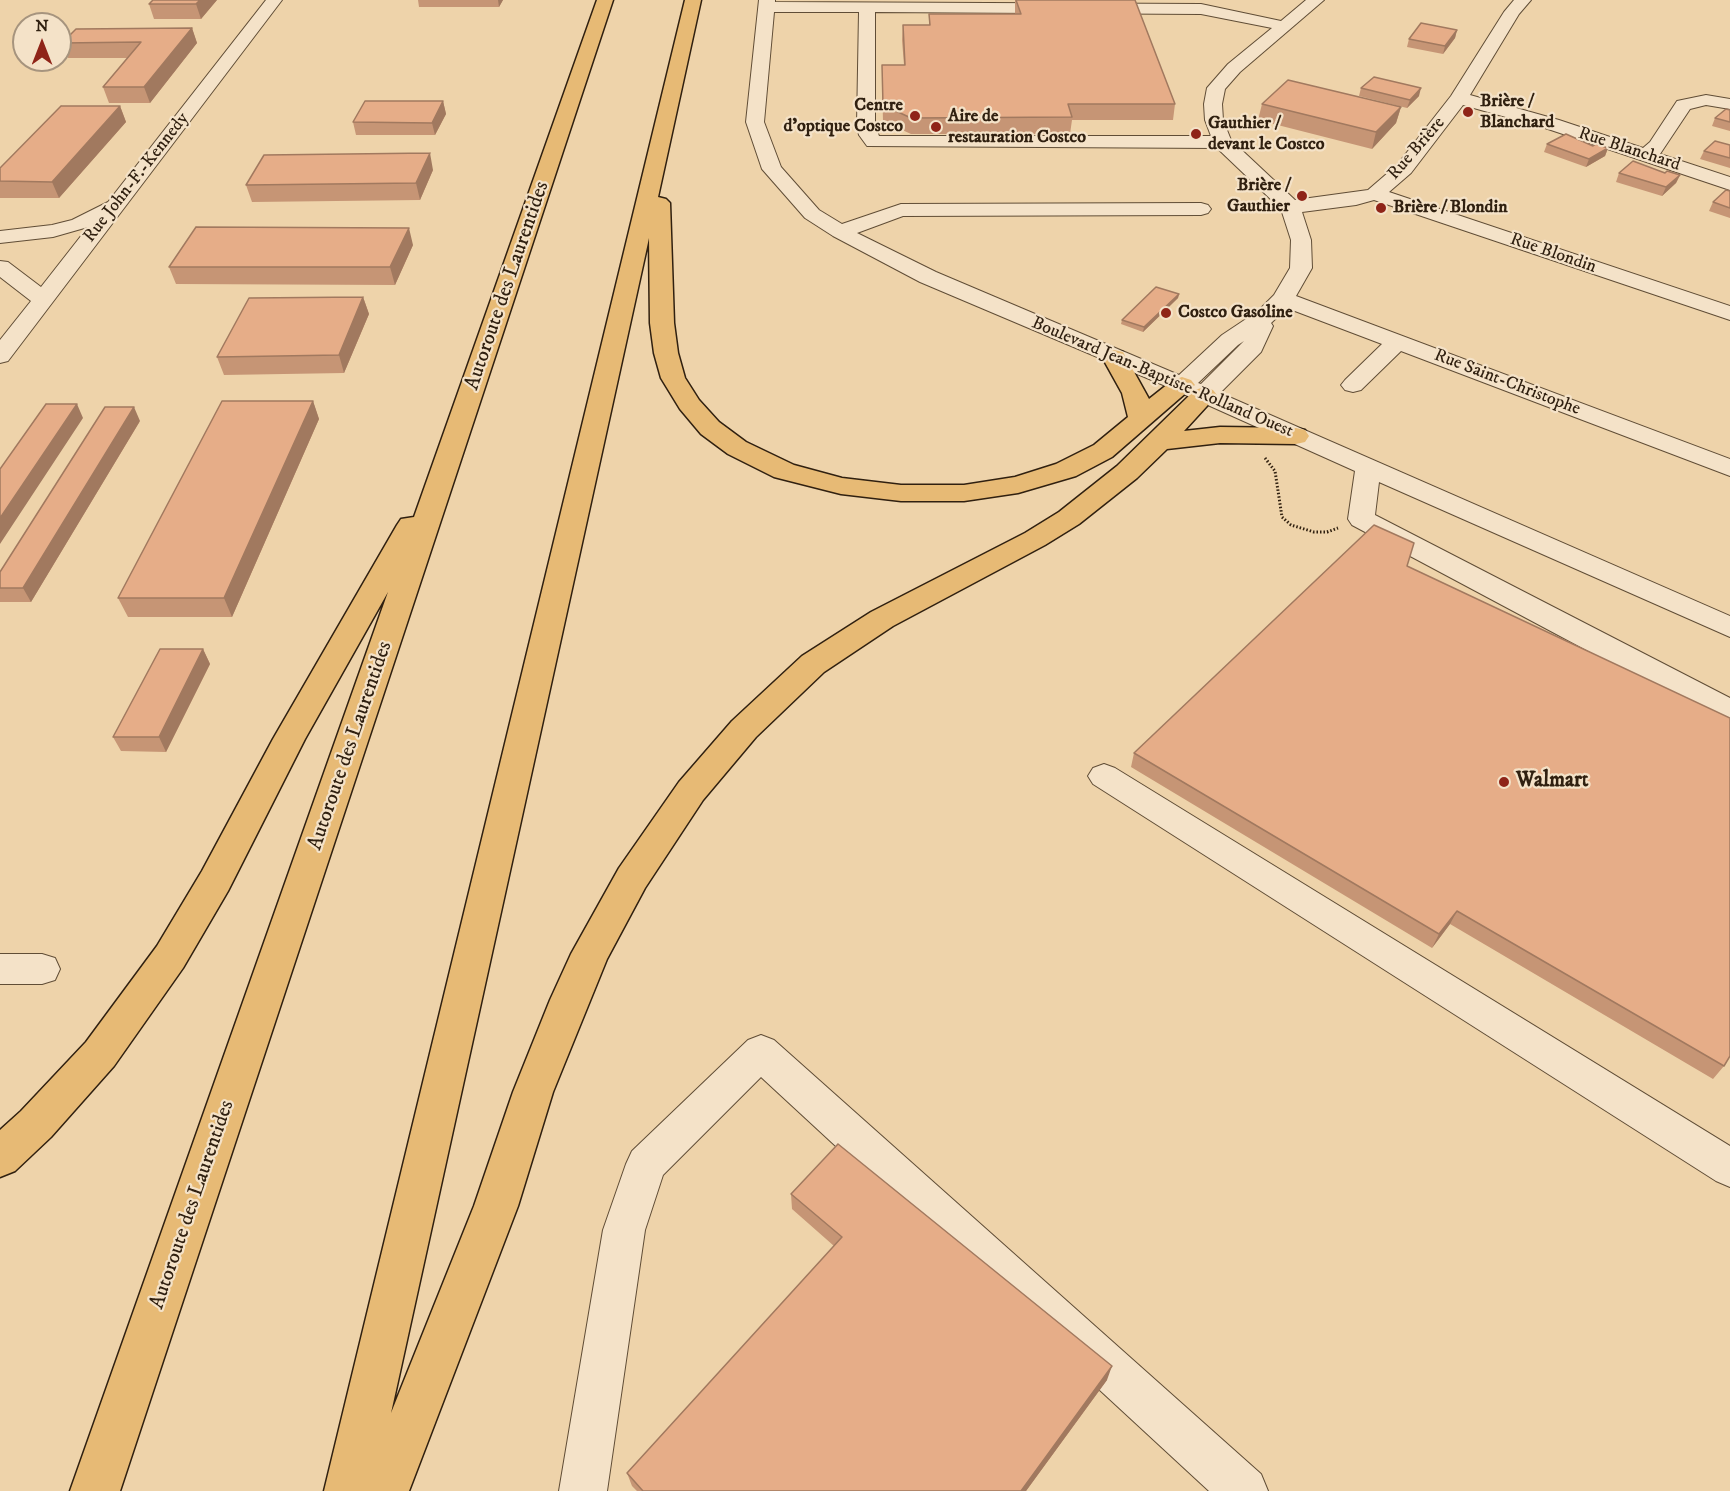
<!DOCTYPE html>
<meta charset="utf-8">
<style>
body{margin:0}
#map{position:relative;width:1730px;height:1491px;overflow:hidden;background:#eed3aa;font-family:"IM FELL DW Pica",serif}
canvas{display:block}
.north{position:absolute;left:12px;top:12px;width:60px;height:60px;box-sizing:border-box;background:#f4e2c8;border:2px solid #a6947e;border-radius:50%;rotate:0deg;font-size:16px;font-weight:700;line-height:24px;text-align:center;color:#302010}
.north::after{content:'';display:block;margin:auto;width:21px;height:27px;background:#8f2418;clip-path:polygon(50% 0,100% 100%,50% 72%,0 100%)}
</style>
<div id="map">
<canvas width="1730" height="1491"></canvas>
<div class="north">N</div>
</div>
<script>
const g = document.querySelector('canvas').getContext('2d');
g.lineJoin = 'round';
const toPath = rows => new Path2D(rows.map(r => 'M' + r).join(''));
function trace(path, color, width, dash) { g.strokeStyle = color; g.lineWidth = width; g.lineCap = dash ? 'butt' : 'round'; g.setLineDash(dash || []); g.stroke(path); }
function paint(path, color) { g.fillStyle = color; g.fill(path, 'evenodd'); }
function write(font, color, halo, rows, align = 'center') {
  g.font = font + ' "IM FELL DW Pica",serif'; g.lineWidth = 4.5; g.setLineDash([]); g.textBaseline = 'middle'; g.strokeStyle = halo; g.fillStyle = color; for (const [text, x, y, turn = 0] of rows) {
    g.save(); g.translate(x, y); g.rotate((+turn || 0) * Math.PI / 180); g.textAlign = isNaN(turn) ? turn : align; if (halo) g.strokeText(text, 0, 0); g.fillText(text, 0, 0); g.restore();
  }
}
const path = toPath([
 [1265,458,1275,471,1282,517,1291,525,1314,532,1327,532,1338,528]
]);
const minor = toPath([
 [266,0,282,0,8,361,0,363,0,340,31,301,0,277,0,261,8,262,41,287,88,227,53,237,0,243,0,231,52,225,72,220,108,202,266,0],
 [759,0,775,0,775,2,1201,4,1281,21,1306,0,1324,0,1240,72,1225,89,1222,104,1223,120,1231,140,1295,200,1368,190,1397,165,1451,96,1504,12,1514,0,1531,0,1519,14,1470,95,1559,120,1643,148,1650,142,1677,101,1706,95,1730,99,1730,109,1706,105,1690,109,1660,154,1730,177,1730,190,1545,128,1463,105,1411,173,1389,192,1730,306,1730,320,1374,200,1356,205,1302,212,1311,240,1312,268,1296,296,1730,459,1730,476,1401,351,1361,390,1353,392,1345,390,1341,385,1345,380,1382,344,1287,308,1271,323,1273,326,1261,352,1220,393,1730,616,1730,637,1379,482,1375,515,1730,698,1730,722,1719,719,1605,660,1352,525,1348,519,1355,471,1161,384,920,282,833,236,805,218,762,169,746,122,759,0],
 [774,12,859,12,857,125,859,135,867,146,1217,148,1281,209,1291,240,1290,268,1274,295,1258,311,1222,335,1179,375,936,272,857,233,903,216,1201,215,1208,213,1211,209,1208,205,1201,203,901,204,842,224,819,210,781,167,764,122,774,12],
 [875,12,1201,14,1272,28,1228,64,1207,88,1204,104,1205,120,1211,136,879,136,875,125,875,12],
 [1244,341,1201,384,1198,383,1238,345,1244,341],
 [1104,764,1115,768,1730,1146,1730,1187,1716,1181,1093,784,1088,776,1093,768,1104,764],
 [0,954,42,954,55,958,60,969,55,980,42,984,0,984,0,954],
 [761,1035,774,1040,1261,1474,1268,1491,1209,1491,761,1077,663,1175,645,1230,607,1491,559,1491,603,1230,626,1164,632,1151,748,1040,761,1035]
]);
const highway = toPath([
 [597,0,613,0,120,1491,70,1491,388,592,305,739,228,891,183,968,114,1066,51,1137,15,1171,0,1177,0,1130,21,1111,86,1042,157,946,202,871,273,739,397,525,401,519,414,517,597,0],
 [685,0,701,0,658,197,666,199,670,203,674,323,678,353,685,378,699,400,719,422,746,442,794,465,842,478,901,485,964,485,1015,477,1056,464,1094,445,1128,417,1122,393,1102,357,1105,352,1114,350,1123,352,1149,399,1173,380,1182,377,1191,380,1195,385,1112,457,1076,476,1018,493,964,501,901,501,841,494,774,477,728,454,701,434,680,409,661,378,654,353,650,323,649,238,391,1413,474,1206,513,1092,550,1000,571,954,619,868,679,782,732,721,802,656,871,612,1025,533,1059,512,1117,466,1195,390,1204,387,1213,390,1217,395,1184,431,1220,427,1296,428,1305,430,1309,436,1305,442,1296,444,1220,443,1167,449,1137,478,1079,524,1045,545,893,626,824,672,756,737,703,800,645,888,607,959,553,1092,518,1206,409,1491,324,1491,685,0]
]);
const wall = toPath([
 [217,0,201,19,154,19,149,4],
 [418,0,503,0,499,7,419,7],
 [1015,0,1135,0,1175,104,1173,120,1072,120,1070,134,911,134,883,121,882,81,904,65,902,40,903,25,929,25,929,14,1015,14],
 [192,28,197,43,150,103,109,103,103,87,128,58,68,58,62,43],
 [1457,30,1455,38,1443,54,1407,47,1409,39],
 [1361,88,1419,96,1407,108,1359,96],
 [443,101,446,114,435,135,356,135,353,122],
 [1262,104,1401,107,1396,123,1372,149,1258,120],
 [120,106,126,122,59,198,0,198,0,168],
 [1730,110,1730,131,1712,126,1715,118],
 [1547,144,1593,146,1608,148,1605,156,1586,167,1544,152],
 [1730,145,1730,168,1700,159,1704,151],
 [433,170,420,200,252,202,246,185],
 [1619,173,1665,173,1680,175,1676,183,1662,196,1616,182],
 [1730,191,1730,218,1709,211,1713,202],
 [413,245,395,285,176,284,169,267],
 [1179,294,1178,298,1143,332,1121,324,1122,320],
 [363,297,369,314,344,373,224,375,217,357],
 [313,401,319,419,232,617,128,617,118,598],
 [140,421,31,602,0,602,0,572],
 [1407,566,1724,1066,1713,1079,1450,924,1432,948,1131,767,1134,753],
 [203,649,210,664,166,752,121,751,113,737],
 [791,1194,1107,1380,1026,1491,637,1491,632,1486,627,1473,834,1246,792,1209]
]);
const shadedWall = toPath([
 [200,0,217,0,201,19,196,4],
 [498,0,503,0,499,7],
 [192,28,197,43,150,103,144,87],
 [1457,30,1455,38,1443,54,1445,46],
 [1421,88,1419,96,1407,108,1410,100],
 [443,101,446,114,435,135,432,123],
 [120,106,126,122,59,198,52,182],
 [1401,107,1396,123,1372,149,1376,132],
 [1608,148,1605,156,1586,167,1589,159],
 [430,153,433,170,420,200,416,183],
 [1680,175,1676,183,1662,196,1666,187],
 [409,228,413,245,395,285,390,267],
 [1179,294,1178,298,1143,332,1144,327],
 [363,297,369,314,344,373,339,355],
 [313,401,319,419,232,617,224,598],
 [77,404,83,418,0,544,0,518],
 [134,407,140,421,31,602,23,588],
 [203,649,210,664,166,752,159,737],
 [1457,911,1450,924,1432,948,1439,934],
 [1112,1366,1107,1380,1026,1491,1021,1491]
]);
const building = toPath([
 [153,0,200,0,196,4,149,4,153,0],
 [1016,0,1135,0,1175,104,1068,104,1072,117,911,118,883,105,882,65,905,65,903,25,930,25,929,14,1021,14,1016,0],
 [1421,23,1457,30,1445,46,1409,39,1421,23],
 [192,28,144,87,103,87,141,42,62,43,76,29,192,28],
 [1374,77,1421,88,1410,100,1361,88,1374,77],
 [1288,80,1401,107,1376,132,1262,104,1288,80],
 [365,101,443,101,432,123,353,122,365,101],
 [61,106,120,106,52,182,0,181,0,168,61,106],
 [1726,109,1730,110,1730,122,1715,118,1726,109],
 [1566,134,1593,146,1596,144,1608,148,1589,159,1547,144,1566,134],
 [1715,141,1730,145,1730,158,1704,151,1715,141],
 [430,153,416,183,246,185,264,155,430,153],
 [1633,161,1665,173,1667,171,1680,175,1666,187,1619,173,1633,161],
 [1726,190,1730,191,1730,208,1713,202,1726,190],
 [196,227,409,228,390,267,169,267,196,227],
 [1156,287,1179,294,1144,327,1122,320,1156,287],
 [363,297,339,355,217,357,249,298,363,297],
 [222,401,313,401,224,598,118,598,222,401],
 [46,404,77,404,0,518,0,469,46,404],
 [105,407,134,407,23,588,0,588,0,572,105,407],
 [1374,525,1414,543,1407,566,1730,718,1730,1056,1724,1066,1457,911,1439,934,1134,753,1374,525],
 [160,649,203,649,159,737,113,737,160,649],
 [838,1144,1112,1366,1021,1491,643,1491,627,1473,842,1237,791,1194,838,1144]
]);
const markers = [
 [1468,112,6,"#8f2418"],
 [915,116,6,"#8f2418"],
 [936,127,6,"#8f2418"],
 [1196,134,6,"#8f2418"],
 [1302,196,6,"#8f2418"],
 [1381,208,6,"#8f2418"],
 [1166,313,6,"#8f2418"],
 [1504,782,6,"#8f2418"]
];
const farPoinames = [
 ["Brière /",1480,102],
 ["Blanchard",1480,123],
 ["Centre",903,106,"right"],
 ["d'optique Costco",903,127,"right"],
 ["Aire de",948,117],
 ["restauration Costco",948,138],
 ["Gauthier /",1208,124],
 ["devant le Costco",1208,145],
 ["Brière /",1290,186,"right"],
 ["Gauthier",1290,207,"right"],
 ["Brière / Blondin",1393,208],
 ["Costco Gasoline",1178,313]
];
const farStreetnames = [
 ["Rue Brière",1417,149,-49],
 ["Rue Blanchard",1629,150,18],
 ["Rue John-F.-Kennedy",137,178,-52],
 ["Rue Blondin",1553,254,19],
 ["Boulevard Jean-Baptiste-Rolland Ouest",1162,378,23],
 ["Rue Saint-Christophe",1507,383,21]
];
const streetNames = [
 ["Autoroute des Laurentides",508,286,-71],
 ["Autoroute des Laurentides",351,746,-71],
 ["Autoroute des Laurentides",193,1205,-71]
];
const poiNames = [
 ["Walmart",1516,782]
];
trace(minor, '#604d36', 2);
trace(highway, '#302010', 3);
trace(path, '#302010', 3, [1.5, 2]);
paint(minor, '#f4e2c8');
paint(highway, '#e7ba75');
paint(wall, '#c69575');
paint(shadedWall, '#a1795f');
paint(building, '#e6ad88');
trace(building, '#a1795f', 1.5);
for (const [x, y, r, color] of markers) { const dot = new Path2D(); dot.arc(x, y, r, 0, 2 * Math.PI); g.fillStyle = color; g.fill(dot); trace(dot, '#f4e2c8', 2); }
write('bold 18px', '#302010', '#f4e2c8', farPoinames, 'left');
write('18px', '#302010', '#f4e2c8', farStreetnames);
write('21px', '#302010', '#f4e2c8', streetNames);
write('bold 21px', '#302010', '#f4e2c8', poiNames, 'left');
</script>
